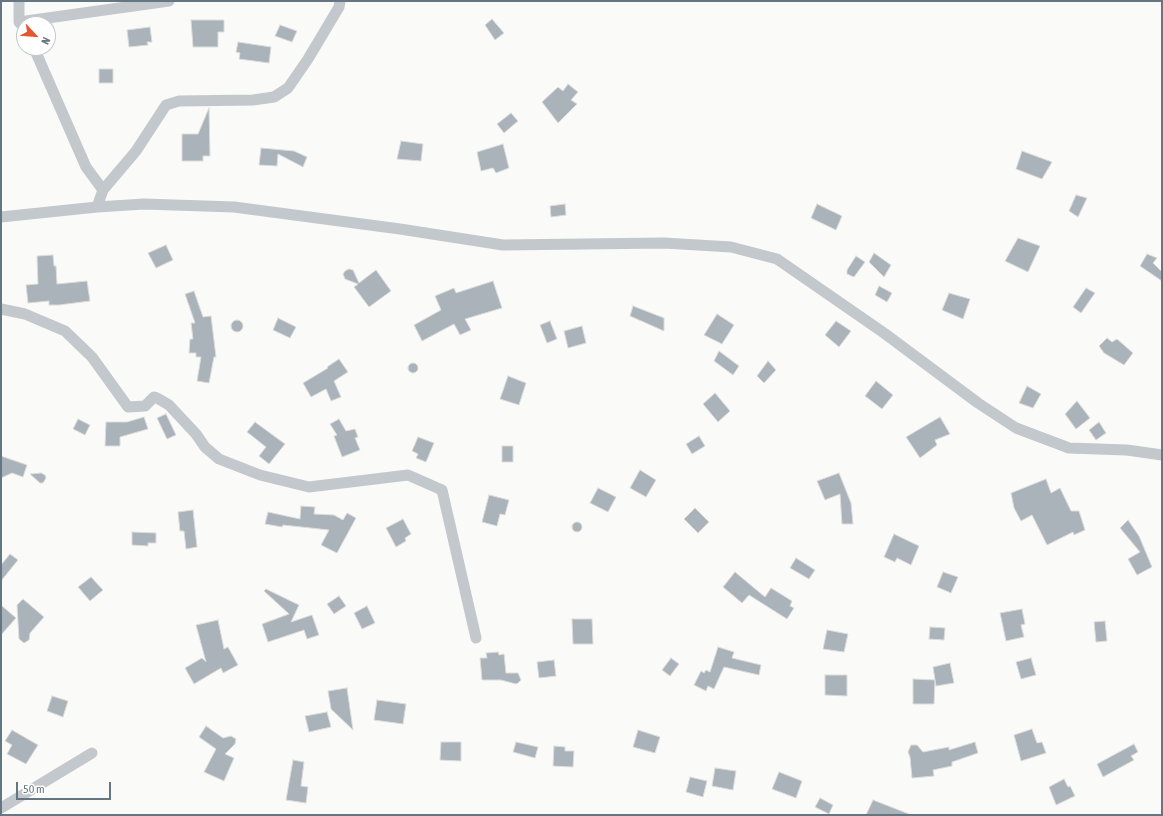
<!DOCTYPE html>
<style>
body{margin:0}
#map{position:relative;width:1163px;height:816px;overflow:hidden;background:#fafaf8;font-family:"Asap Condensed",sans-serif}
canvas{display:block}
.frame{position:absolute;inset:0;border:2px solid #657683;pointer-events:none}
.north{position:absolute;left:16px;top:16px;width:40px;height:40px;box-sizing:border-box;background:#fff;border:1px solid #c1c8cd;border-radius:50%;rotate:116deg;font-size:11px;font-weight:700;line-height:16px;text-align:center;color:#657683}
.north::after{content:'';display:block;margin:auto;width:14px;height:18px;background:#e4572e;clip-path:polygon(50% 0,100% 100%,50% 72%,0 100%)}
.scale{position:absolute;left:16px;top:782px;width:95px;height:18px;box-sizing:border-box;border:2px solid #657683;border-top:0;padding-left:5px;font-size:12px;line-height:14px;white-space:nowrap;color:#657683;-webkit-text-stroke:3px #fff;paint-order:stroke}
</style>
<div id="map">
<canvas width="1163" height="816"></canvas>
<div class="frame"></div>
<div class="north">N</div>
<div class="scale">50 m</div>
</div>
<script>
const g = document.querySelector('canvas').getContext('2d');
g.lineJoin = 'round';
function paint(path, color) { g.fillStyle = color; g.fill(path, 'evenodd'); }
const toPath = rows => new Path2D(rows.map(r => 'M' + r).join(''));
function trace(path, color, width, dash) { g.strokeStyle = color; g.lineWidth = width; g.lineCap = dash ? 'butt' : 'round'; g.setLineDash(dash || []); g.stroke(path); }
const building = toPath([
 [492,19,504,33,495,40,485,25,492,19],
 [191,20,224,20,224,32,218,32,218,47,193,47,191,20],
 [280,25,297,31,292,42,275,36,280,25],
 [150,27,152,42,147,42,148,45,129,47,127,30,150,27],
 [238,42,271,47,269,63,239,59,240,53,236,52,238,42],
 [99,69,113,69,113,83,99,83,99,69],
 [568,84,578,92,571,100,577,104,558,123,542,102,558,87,563,91,568,84],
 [209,108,210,156,203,156,203,161,182,161,182,134,198,134,209,108],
 [511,113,518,121,504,133,497,124,511,113],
 [401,141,423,144,421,161,397,159,401,141],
 [503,144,509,168,496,173,493,168,481,171,477,152,503,144],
 [261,148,294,151,307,157,303,167,278,154,277,166,259,165,261,148],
 [1022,151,1052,162,1042,179,1016,169,1022,151],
 [1076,195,1087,198,1078,217,1069,211,1076,195],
 [565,204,566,215,551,217,550,206,565,204],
 [817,204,842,216,836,230,811,218,817,204],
 [1018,238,1040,246,1028,272,1005,261,1018,238],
 [166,245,173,260,156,268,148,253,166,245],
 [874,253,891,265,884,277,869,262,874,253],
 [1147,254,1157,258,1153,263,1162,272,1162,281,1140,266,1147,254],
 [53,255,54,266,56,266,57,284,87,281,90,301,59,305,49,305,49,301,28,303,26,285,38,284,37,256,53,255],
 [856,256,865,262,854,277,847,274,847,270,856,256],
 [349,269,353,270,359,283,376,270,391,291,369,307,354,287,358,284,345,279,343,274,345,271,349,269],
 [493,281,502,308,465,319,471,330,460,335,454,324,422,341,414,325,441,310,435,296,454,288,456,293,493,281],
 [879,286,892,293,887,302,875,295,879,286],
 [1086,288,1095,293,1081,313,1073,307,1086,288],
 [194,291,203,317,211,316,216,357,214,357,209,383,197,381,201,357,196,357,196,353,189,353,190,339,193,339,191,323,195,323,185,294,194,291],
 [949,293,970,299,963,319,942,310,949,293],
 [633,306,664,318,664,331,630,316,633,306],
 [717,314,734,325,722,344,704,335,717,314],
 [278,318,296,327,290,338,273,330,278,318],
 '231 326a6 6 0 1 1 12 0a6 6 0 1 1-12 0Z',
 [550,321,557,339,547,343,540,325,550,321],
 [836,321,851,331,839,347,825,335,836,321],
 [582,326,586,343,568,348,564,331,582,326],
 [1107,338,1112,342,1117,339,1133,353,1124,365,1104,353,1099,346,1107,338],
 [719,351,739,366,733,375,714,361,719,351],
 [339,359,348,372,334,381,341,397,331,401,326,389,311,397,303,383,328,368,327,367,339,359],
 [768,361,776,370,764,383,757,376,768,361],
 '408 368a5 5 0 1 1 10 0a5 5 0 1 1-10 0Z',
 [508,376,526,383,519,405,500,399,508,376],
 [876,381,893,395,882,409,865,396,876,381],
 [1027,386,1041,394,1033,408,1019,403,1027,386],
 [715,393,730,411,718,422,703,404,715,393],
 [1077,401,1090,418,1076,429,1065,414,1077,401],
 [166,414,176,435,167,439,157,418,166,414],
 [144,417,148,429,120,437,120,446,105,446,106,422,127,422,144,417],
 [940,417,950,434,935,440,937,445,920,458,906,437,940,417],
 [78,419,90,425,85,435,73,429,78,419],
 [339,419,346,431,355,429,358,437,355,438,360,450,342,457,334,436,337,435,330,424,339,419],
 [255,422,285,444,269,464,259,456,266,447,247,432,255,422],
 [1099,422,1106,433,1096,440,1089,430,1099,422],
 [699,436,705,446,692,454,686,444,699,436],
 [418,437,434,443,426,462,416,458,418,454,412,451,418,437],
 [502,446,513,446,513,462,502,462,502,446],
 [1,456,27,465,23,477,12,473,1,478,1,456],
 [640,470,656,480,646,497,630,488,640,470],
 [41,473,45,475,46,478,43,483,40,483,30,474,41,473],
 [839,473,851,503,853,524,842,524,840,494,825,500,817,481,839,473],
 [1046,479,1051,493,1060,488,1071,511,1079,511,1085,530,1074,535,1073,532,1047,545,1032,515,1021,521,1014,508,1011,493,1046,479],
 [598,488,616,497,608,512,590,503,598,488],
 [489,495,509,500,505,515,500,514,497,526,482,522,489,495],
 [301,506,315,507,314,514,334,515,343,520,347,513,356,518,337,553,321,545,329,530,283,525,282,527,265,524,268,512,300,519,301,506],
 [695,508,709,522,698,533,684,519,695,508],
 [193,510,197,547,186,549,184,531,180,531,178,512,193,510],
 [403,519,411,534,405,538,406,541,396,547,386,528,403,519],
 [1128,520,1139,536,1152,567,1137,575,1128,559,1140,552,1120,528,1128,520],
 '572 527a5 5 0 1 1 10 0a5 5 0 1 1-10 0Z',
 [132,532,156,533,156,543,148,543,148,546,132,545,132,532],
 [894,534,919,546,911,565,897,558,895,562,884,557,894,534],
 [10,554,18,560,1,581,1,565,10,554],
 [796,558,815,570,809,579,790,568,796,558],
 [735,572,765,597,771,588,792,601,790,606,794,608,787,619,749,595,742,603,723,587,735,572],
 [943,572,958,577,951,593,937,587,943,572],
 [91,577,103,590,90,601,78,587,91,577],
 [266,589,299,605,291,622,312,615,319,635,307,639,304,630,268,642,262,624,289,614,264,591,266,589],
 [339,596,346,606,334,614,327,604,339,596],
 [23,599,44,617,30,633,29,640,24,643,19,639,17,605,23,599],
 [1,605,16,618,1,635,1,605],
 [367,606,375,623,362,629,354,613,367,606],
 [1022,609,1025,624,1021,625,1024,637,1006,641,1000,613,1022,609],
 [572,619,592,619,593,644,573,644,572,619],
 [218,620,224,649,228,647,238,665,223,673,221,668,194,684,185,668,202,658,206,662,196,625,218,620],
 [1105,621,1107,641,1096,642,1094,622,1105,621],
 [930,627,945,628,944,640,929,639,930,627],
 [827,630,848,634,844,652,823,649,827,630],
 [718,647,734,652,732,658,761,665,759,675,724,667,714,689,708,686,706,691,694,685,701,671,704,673,706,670,710,672,718,647],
 [498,652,499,655,504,654,506,673,518,673,521,680,518,683,516,684,501,680,482,680,480,658,487,658,486,653,498,652],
 [671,658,679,664,670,676,662,670,671,658],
 [1031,658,1036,675,1021,679,1016,662,1031,658],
 [554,660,556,676,539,678,537,662,554,660],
 [950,663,954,683,936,686,933,667,950,663],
 [825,675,847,675,847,696,825,695,825,675],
 [913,679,935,680,934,704,913,704,913,679],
 [347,688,353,730,331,709,328,691,347,688],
 [52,696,68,701,63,717,47,711,52,696],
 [377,700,406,704,403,724,374,720,377,700],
 [327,712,331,727,309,732,305,716,327,712],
 [206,726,223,738,231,736,236,739,235,744,225,754,234,758,224,781,204,772,216,749,199,737,206,726],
 [1032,729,1037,743,1042,742,1046,753,1021,761,1014,735,1032,729],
 [12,730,38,745,26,764,7,754,12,745,5,741,12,730],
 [638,730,660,737,655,753,633,747,638,730],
 [441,742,461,742,461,761,440,760,441,742],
 [516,742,538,747,535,758,513,752,516,742],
 [975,742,978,753,952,762,952,766,933,770,934,776,912,778,910,757,908,752,911,745,917,745,923,752,949,747,949,750,975,742],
 [1134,744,1138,752,1131,756,1134,760,1103,777,1097,764,1134,744],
 [554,746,565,747,565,751,574,751,573,767,553,766,554,746],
 [293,760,304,762,301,786,308,787,306,803,286,800,293,760],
 [715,768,736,771,733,790,712,786,715,768],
 [779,772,802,781,796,798,772,789,779,772],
 [690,777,707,781,703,797,686,792,690,777],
 [1064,779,1068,787,1070,786,1075,796,1056,805,1049,787,1064,779],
 [820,798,833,805,829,814,815,807,820,798],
 [873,800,909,814,909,815,866,815,873,800]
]);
const minor = toPath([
 [19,1,19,22,23,26],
 [19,22,169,1],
 [34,48,86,167,103,190],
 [97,207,103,190,136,151,166,105,179,101,253,100,274,97,288,88,308,59,339,7,340,1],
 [1,217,97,207,144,204,234,207,400,229,503,245,664,243,731,247,777,259,884,333,978,403,1016,428,1069,448,1127,450,1162,455],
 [1,309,25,314,65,331,92,357,128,407,145,406,154,397,157,398,169,405,196,434,205,447,219,459,260,475,309,487,408,475,442,490,476,638],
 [1,808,92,753]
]);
paint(building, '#aab3b9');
trace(building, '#dcdcda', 1);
trace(minor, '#c3c8cc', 11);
</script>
